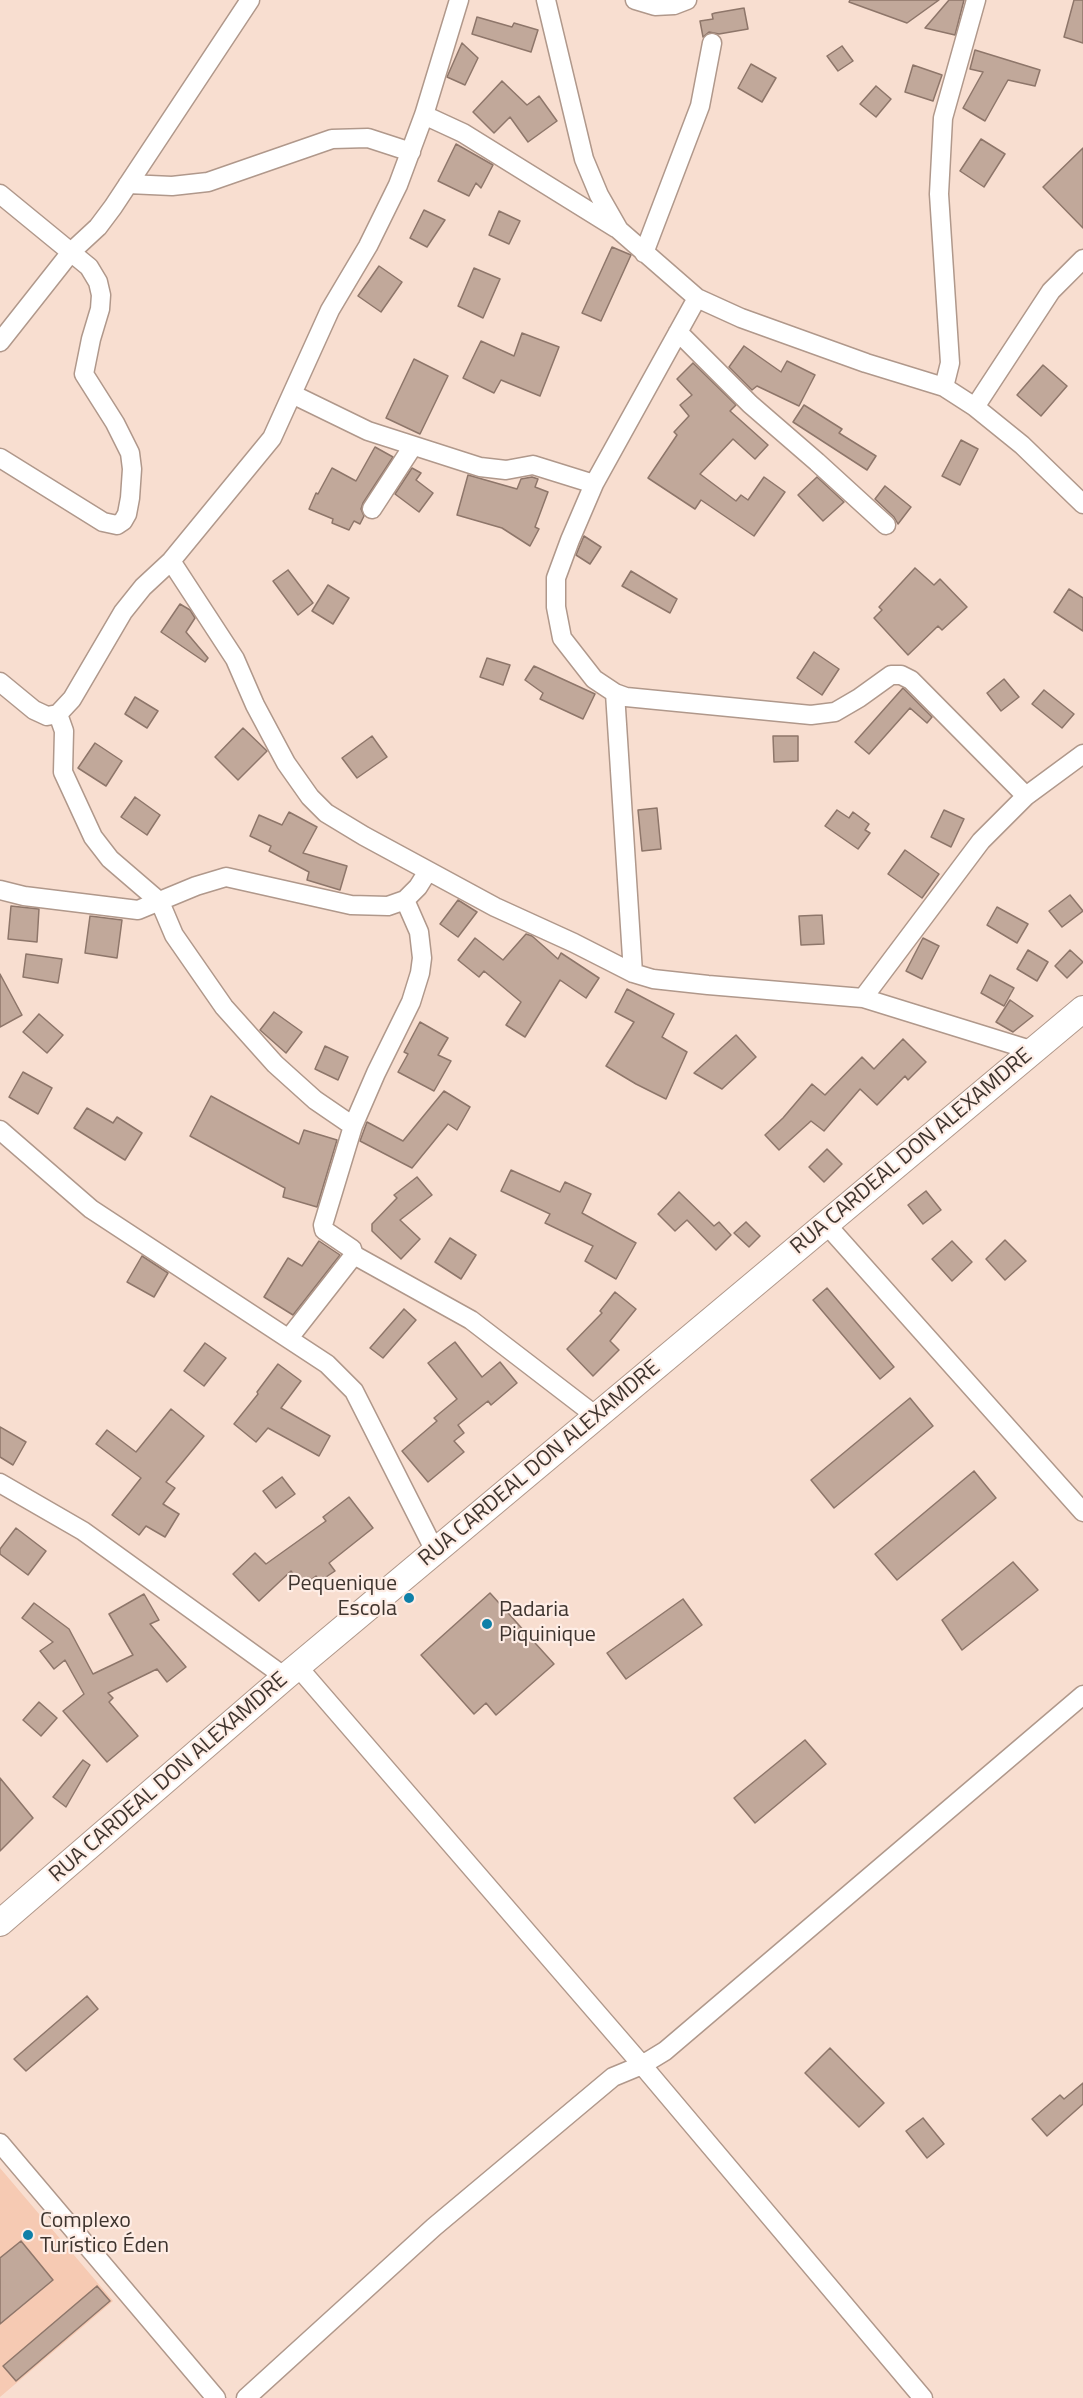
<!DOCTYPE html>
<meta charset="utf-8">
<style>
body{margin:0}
canvas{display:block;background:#f8ded0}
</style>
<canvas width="1083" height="2398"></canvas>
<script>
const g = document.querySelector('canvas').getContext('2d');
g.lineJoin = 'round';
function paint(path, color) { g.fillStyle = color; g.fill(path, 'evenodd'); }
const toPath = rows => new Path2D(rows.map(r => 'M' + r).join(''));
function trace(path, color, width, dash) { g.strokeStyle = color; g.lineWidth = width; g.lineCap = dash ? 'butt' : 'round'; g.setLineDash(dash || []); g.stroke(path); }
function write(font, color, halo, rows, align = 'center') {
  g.font = font + ' "Titillium Web",sans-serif'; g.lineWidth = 4.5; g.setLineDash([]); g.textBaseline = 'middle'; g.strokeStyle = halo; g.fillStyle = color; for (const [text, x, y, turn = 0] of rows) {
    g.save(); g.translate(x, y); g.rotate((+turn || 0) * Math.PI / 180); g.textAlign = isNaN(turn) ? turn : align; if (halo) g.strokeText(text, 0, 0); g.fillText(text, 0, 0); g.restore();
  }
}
const green = toPath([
 [0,2168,113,2301,0,2397]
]);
const building = toPath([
 [850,0,939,0,907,23,849,2,850,0],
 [949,0,964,0,955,35,925,28,949,0],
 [1074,0,1083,0,1083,43,1064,37,1074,0],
 [744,8,748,29,719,34,709,32,703,37,700,21,713,19,712,14,715,13,744,8],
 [477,17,512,27,514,23,538,30,531,52,472,34,477,17],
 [462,43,478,58,465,85,447,77,462,43],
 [842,46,853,61,838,71,827,56,842,46],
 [975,50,1040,70,1035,86,1008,80,985,121,963,108,983,72,970,69,975,50],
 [751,64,776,78,762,102,738,88,751,64],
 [913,65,942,75,933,101,905,92,913,65],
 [502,81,527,105,539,96,557,121,528,142,510,117,494,133,473,112,502,81],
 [876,86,891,99,876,117,860,104,876,86],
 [981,139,1005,154,984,187,960,171,981,139],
 [456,144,493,165,481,188,476,183,469,196,438,181,456,144],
 [1083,148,1083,228,1043,187,1083,148],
 [424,210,445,220,427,247,410,238,424,210],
 [499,211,520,221,509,244,489,235,499,211],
 [612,247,631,255,601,321,582,313,612,247],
 [379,266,402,282,381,312,358,296,379,266],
 [474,268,500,279,483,318,458,306,474,268],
 [522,333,559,347,540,396,501,380,494,393,463,378,481,341,514,356,522,333],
 [744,346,781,372,787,361,815,375,799,406,757,386,752,390,729,367,744,346],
 [414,359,448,376,420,434,386,418,414,359],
 [693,363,736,405,730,411,768,445,755,459,733,439,700,474,736,501,741,495,748,500,764,477,785,492,754,536,701,500,695,509,648,478,677,435,674,432,689,416,680,405,692,395,677,379,693,363],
 [1043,365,1067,386,1041,416,1017,395,1043,365],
 [804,405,842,429,839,433,876,456,867,470,793,422,804,405],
 [961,440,978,449,960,485,942,476,961,440],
 [375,447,393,457,363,503,361,509,364,516,360,524,354,521,349,530,332,523,333,519,309,509,316,493,318,494,332,468,356,481,375,447],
 [412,468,421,473,416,480,433,493,419,512,395,494,412,468],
 [468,475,517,489,521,479,532,477,538,479,535,487,548,492,535,527,539,529,530,546,502,528,457,515,468,475],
 [817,477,844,502,823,521,798,495,817,477],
 [885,486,911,507,898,524,894,517,875,499,885,486],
 [584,536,601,547,590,564,576,555,584,536],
 [915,568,934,585,940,579,967,607,942,630,938,626,908,655,874,618,882,610,879,607,915,568],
 [288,570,313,603,298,615,273,581,288,570],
 [631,571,677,599,670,613,622,586,631,571],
 [328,585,349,598,333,624,312,611,328,585],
 [1069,589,1083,598,1083,631,1054,612,1069,589],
 [180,604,190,610,195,618,186,632,208,658,205,662,161,632,180,604],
 [814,652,839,669,822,695,797,678,814,652],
 [487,658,510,665,503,685,480,677,487,658],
 [534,666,595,694,583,719,540,699,543,693,525,680,534,666],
 [1004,679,1019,697,1001,711,987,693,1004,679],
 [903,688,932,717,927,723,910,708,869,754,855,742,903,688],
 [1044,690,1074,714,1062,728,1032,704,1044,690],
 [135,697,158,711,147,728,125,714,135,697],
 [243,728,267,751,238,780,215,757,243,728],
 [372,736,387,757,357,778,342,758,372,736],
 [773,736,798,736,798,761,774,762,773,736],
 [95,743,122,761,106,786,78,768,95,743],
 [135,797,160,815,147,835,121,817,135,797],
 [657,808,661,849,642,851,638,810,657,808],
 [837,810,849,818,853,812,869,824,865,830,870,833,858,849,825,826,837,810],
 [944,810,964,819,951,847,931,837,944,810],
 [289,812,317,827,303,853,347,866,340,890,307,880,309,872,269,851,271,846,250,836,259,815,282,825,289,812],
 [905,850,939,874,922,898,888,874,905,850],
 [1070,895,1083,911,1062,927,1049,911,1070,895],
 [458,900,477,912,458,937,440,924,458,900],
 [11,906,39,909,37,942,8,939,11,906],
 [997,907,1028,924,1017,943,987,925,997,907],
 [822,915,824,944,801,945,799,916,822,915],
 [90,916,122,920,117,958,85,953,90,916],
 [526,934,532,936,558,959,561,953,599,978,586,998,560,980,525,1037,506,1025,521,1002,484,971,479,977,458,960,475,938,503,960,526,934],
 [923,938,939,946,922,979,906,971,923,938],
 [1028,950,1048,962,1037,981,1017,969,1028,950],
 [1070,950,1083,962,1067,978,1055,966,1070,950],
 [26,954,62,959,58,983,23,977,26,954],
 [0,974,22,1015,0,1027,0,974],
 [990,975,1014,988,1004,1006,981,993,990,975],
 [627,989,674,1014,662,1037,687,1052,666,1099,636,1084,606,1066,634,1022,615,1012,627,989],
 [1010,1000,1033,1016,1013,1032,996,1022,1010,1000],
 [274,1012,302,1032,286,1053,260,1030,274,1012],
 [39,1014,63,1035,47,1053,23,1032,39,1014],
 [420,1022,448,1038,438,1055,451,1061,434,1091,398,1072,408,1054,404,1052,420,1022],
 [736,1035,756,1057,722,1089,694,1073,736,1035],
 [903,1039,926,1062,908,1080,905,1076,877,1105,860,1089,824,1131,811,1121,779,1150,765,1135,783,1118,812,1084,825,1095,862,1057,874,1069,903,1039],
 [325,1046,348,1057,338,1080,315,1069,325,1046],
 [23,1072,52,1088,38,1114,9,1097,23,1072],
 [444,1091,470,1107,457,1130,448,1124,412,1168,360,1141,367,1122,403,1141,444,1091],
 [211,1096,299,1144,304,1130,337,1140,317,1207,283,1197,285,1188,190,1136,211,1096],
 [87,1108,113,1123,117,1117,142,1133,125,1160,74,1128,87,1108],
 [827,1149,842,1164,824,1182,809,1167,827,1149],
 [511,1170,560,1192,565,1182,591,1194,582,1213,636,1243,616,1279,585,1261,593,1246,545,1223,550,1214,501,1191,511,1170],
 [417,1177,432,1195,400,1220,420,1239,401,1259,372,1231,372,1224,397,1198,394,1195,417,1177],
 [926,1191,941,1210,923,1224,908,1205,926,1191],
 [679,1192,714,1226,719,1222,731,1235,716,1250,687,1220,675,1231,658,1214,679,1192],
 [746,1222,760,1236,749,1247,734,1233,746,1222],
 [450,1238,476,1255,461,1279,435,1262,450,1238],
 [1005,1240,1026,1261,1005,1280,986,1259,1005,1240],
 [319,1241,340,1255,293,1315,264,1297,288,1258,302,1266,319,1241],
 [952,1241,972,1262,952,1281,932,1259,952,1241],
 [142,1256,168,1273,154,1297,127,1282,142,1256],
 [827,1288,894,1367,880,1379,813,1300,827,1288],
 [615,1292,636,1309,610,1341,619,1350,593,1376,567,1349,602,1313,600,1311,615,1292],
 [404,1309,416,1320,383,1358,370,1348,404,1309],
 [455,1342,482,1377,500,1362,517,1383,491,1405,488,1401,458,1425,464,1433,454,1441,464,1452,428,1482,402,1451,437,1421,434,1418,457,1399,428,1363,455,1342],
 [205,1343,226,1358,204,1386,184,1371,205,1343],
 [278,1364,301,1381,281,1408,330,1436,319,1456,268,1428,256,1442,234,1424,258,1394,257,1392,278,1364],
 [910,1398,933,1426,834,1508,811,1480,910,1398],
 [171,1409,204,1436,166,1482,175,1488,163,1504,179,1514,165,1537,146,1526,139,1535,112,1515,141,1478,96,1444,107,1430,136,1452,171,1409],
 [0,1427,26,1442,13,1465,0,1457,0,1427],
 [974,1471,996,1498,897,1580,875,1554,974,1471],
 [282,1477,295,1494,276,1508,263,1491,282,1477],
 [349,1497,373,1528,329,1563,335,1571,320,1581,316,1576,302,1586,291,1571,259,1601,233,1574,255,1553,266,1564,326,1521,323,1517,349,1497],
 [16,1528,46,1551,28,1575,0,1554,0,1549,16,1528],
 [1013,1562,1038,1590,962,1650,942,1620,1013,1562],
 [490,1593,554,1664,496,1715,486,1703,474,1714,421,1655,490,1593],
 [144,1594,159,1620,150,1624,186,1667,167,1682,157,1669,108,1693,113,1698,109,1702,138,1736,107,1762,63,1711,84,1694,65,1660,54,1669,40,1651,53,1642,22,1618,34,1603,69,1629,93,1674,133,1655,109,1614,144,1594],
 [683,1599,702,1625,626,1679,607,1653,683,1599],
 [39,1702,57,1718,41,1736,23,1720,39,1702],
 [805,1740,826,1764,755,1823,734,1798,805,1740],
 [83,1760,90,1765,66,1807,53,1797,83,1760],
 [0,1778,33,1818,0,1851,0,1778],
 [87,1996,98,2009,26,2071,14,2059,87,1996],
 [830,2048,884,2103,859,2127,805,2073,830,2048],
 [1083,2083,1083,2104,1047,2136,1032,2119,1060,2095,1064,2099,1083,2083],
 [923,2118,944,2144,927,2158,906,2131,923,2118],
 [21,2241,53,2280,0,2324,0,2258,21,2241],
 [97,2286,110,2301,16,2381,3,2366,97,2286]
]);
const street = toPath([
 [546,0,584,159,599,195,619,230,697,298,741,318,866,363,944,387,975,407,1022,445,1083,504],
 [635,0,655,6,674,5,687,0],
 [424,115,463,133,616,228],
 [128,184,172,186,208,182,332,139,368,138,411,152],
 [0,194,89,267,98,282,101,295,100,309,91,339,84,374,115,423,130,453,132,469,130,498,127,514,123,521,117,525,103,522,0,458],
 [644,253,700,106,712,43],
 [697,298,594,484,570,540,556,578,556,607,562,638,594,679,615,693,626,697,811,715,835,712,859,698,891,675,901,675,911,680,1026,796],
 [678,332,750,404,817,462,886,525],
 [0,342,71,252,98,227,113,207,250,0],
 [944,387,950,363,939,194,943,118,976,0],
 [292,394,368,431,480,467,506,470,533,465,594,484],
 [975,407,1051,291,1083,259],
 [372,509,413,446],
 [171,561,235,659,255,705,286,763,310,797,326,813,364,836,495,907,574,943,633,973,653,979,708,985,863,998,1034,1051],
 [0,682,34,710,47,716,58,714,72,699,123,612,143,587,171,561,272,438,330,310,368,246,398,185,424,115,459,0],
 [615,693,633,973],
 [58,714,64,731,63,772,93,837,110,859,160,902,174,935,224,1007,275,1064,315,1100,353,1126],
 [0,890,24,896,138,910,196,886,226,877,351,905,388,906,405,900,418,887,428,871],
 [863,998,981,841,1026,796,1083,754],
 [0,1130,91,1209,327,1364,354,1391,435,1551],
 [826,1224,1083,1512],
 [354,1255,471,1320,596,1416],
 [289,1338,354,1255,352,1249,324,1230,323,1225,353,1126,376,1073,411,1002,420,973,422,958,419,932,405,900],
 [0,1483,83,1531,285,1677],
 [298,1667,642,2065,923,2398],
 [0,2143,216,2398],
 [246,2398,434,2227,613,2077,642,2065,665,2051,1083,1695]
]);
const secondary = toPath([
 [0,1923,285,1677,1083,1009]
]);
const markers = [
 [409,1598,6,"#0f80a8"],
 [487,1624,6,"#0f80a8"],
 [28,2235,6,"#0f80a8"]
];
const streetNames = [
 ["RUA CARDEAL DON ALEXAMDRE",912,1152,-40],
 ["RUA CARDEAL DON ALEXAMDRE",540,1464,-40],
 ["RUA CARDEAL DON ALEXAMDRE",169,1778,-41]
];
const poiNames = [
 ["Pequenique",397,1585,"right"],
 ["Escola",397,1610,"right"],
 ["Padaria",499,1611],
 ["Piquinique",499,1636],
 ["Complexo",40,2222],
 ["Turístico Éden",40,2247]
];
paint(green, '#f6cab3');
paint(building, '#c1a89a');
trace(building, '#8e766a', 1.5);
trace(street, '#b0988b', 21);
trace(secondary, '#b0988b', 28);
trace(street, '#fff', 18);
trace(secondary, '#fff', 26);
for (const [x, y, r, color] of markers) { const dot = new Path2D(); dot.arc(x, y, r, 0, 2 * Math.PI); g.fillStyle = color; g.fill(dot); trace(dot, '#feede5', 2); }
write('22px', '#3e342e', '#feede5', streetNames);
write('22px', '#3e342e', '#feede5', poiNames, 'left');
</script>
